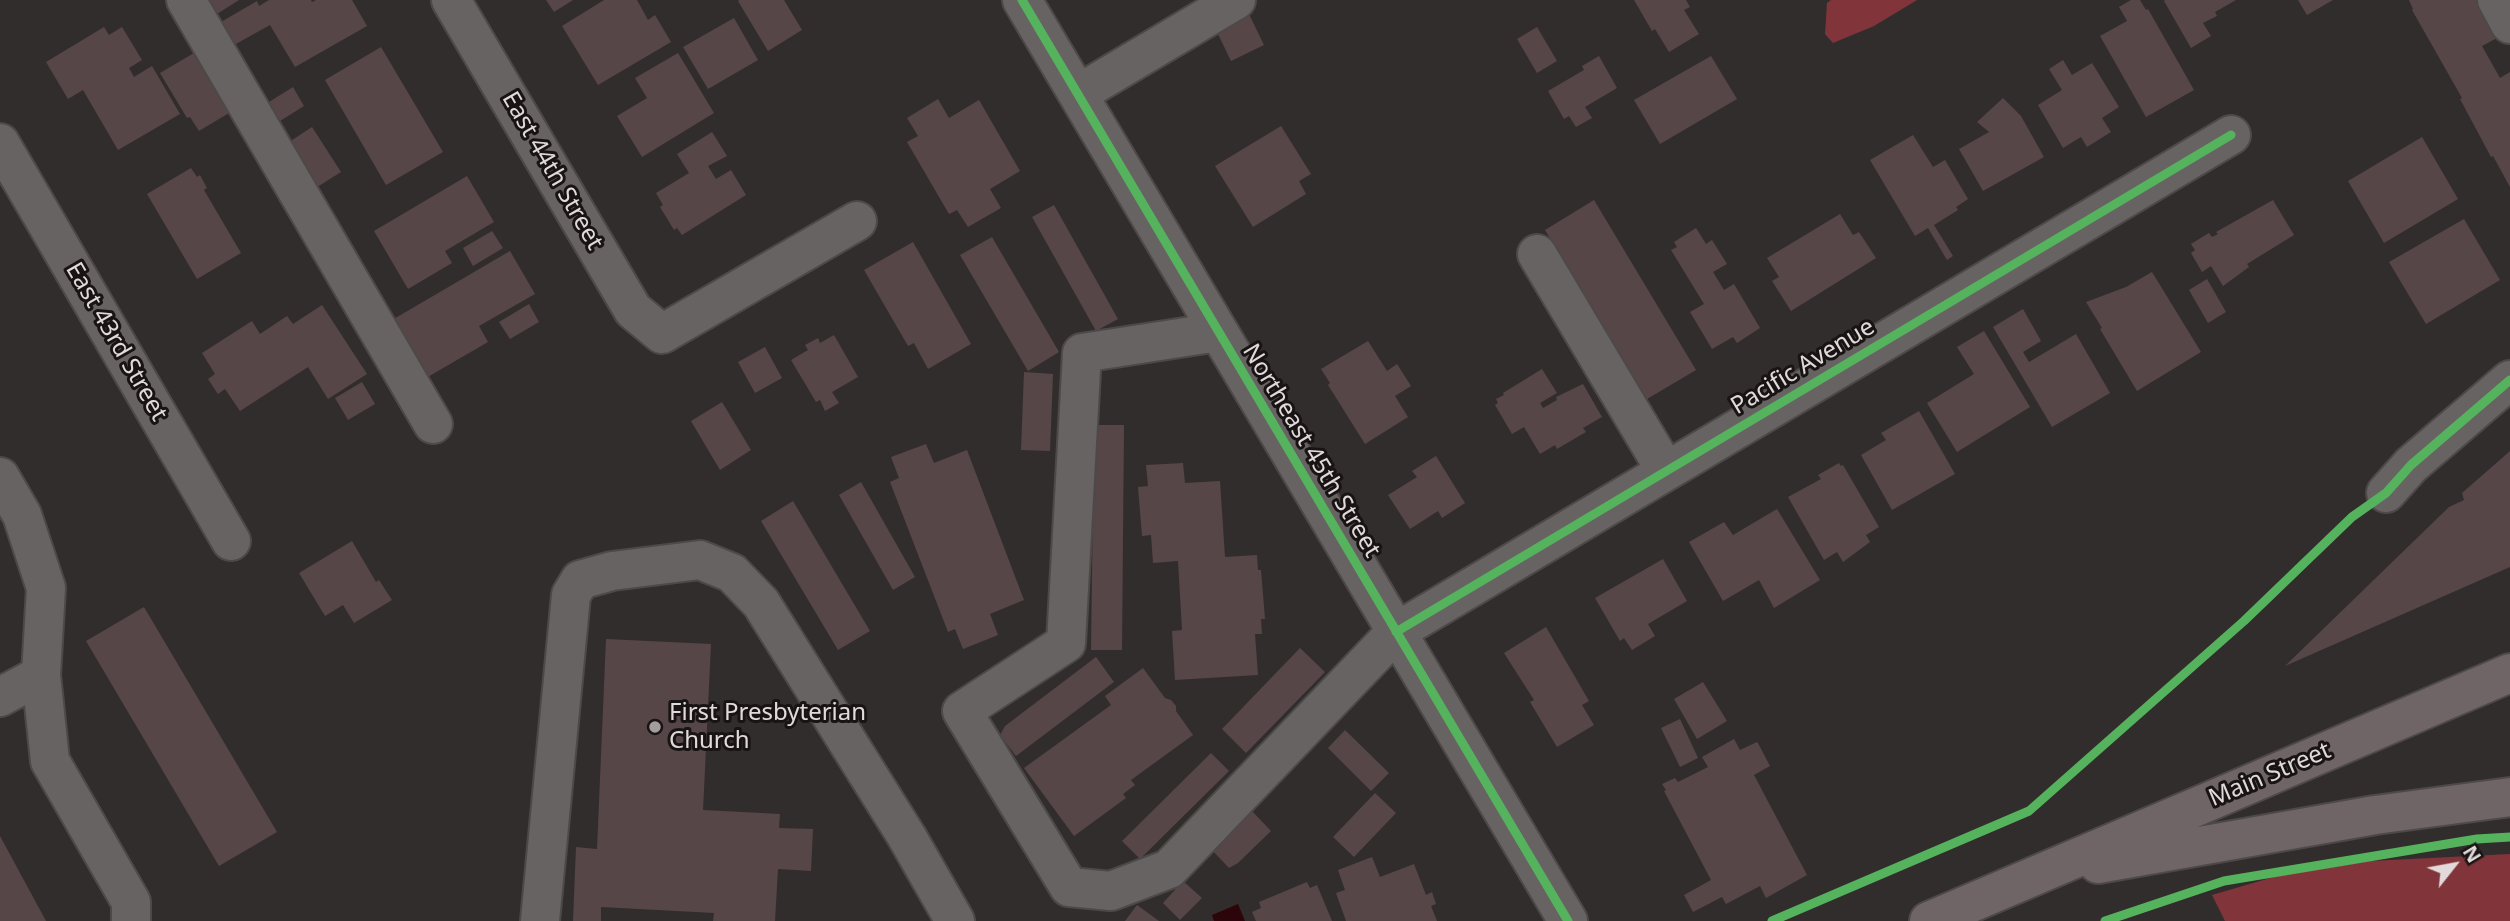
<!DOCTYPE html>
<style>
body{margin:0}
#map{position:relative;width:2510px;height:921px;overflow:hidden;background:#322d2d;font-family:"Noto Sans",sans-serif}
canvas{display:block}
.north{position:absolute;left:2419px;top:830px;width:70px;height:70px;-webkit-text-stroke:5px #191414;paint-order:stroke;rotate:59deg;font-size:19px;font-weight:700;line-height:28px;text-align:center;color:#e2dada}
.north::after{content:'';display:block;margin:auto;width:24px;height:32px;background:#e2dada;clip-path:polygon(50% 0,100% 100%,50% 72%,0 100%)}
</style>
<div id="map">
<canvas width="2510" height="921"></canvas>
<div class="north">N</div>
</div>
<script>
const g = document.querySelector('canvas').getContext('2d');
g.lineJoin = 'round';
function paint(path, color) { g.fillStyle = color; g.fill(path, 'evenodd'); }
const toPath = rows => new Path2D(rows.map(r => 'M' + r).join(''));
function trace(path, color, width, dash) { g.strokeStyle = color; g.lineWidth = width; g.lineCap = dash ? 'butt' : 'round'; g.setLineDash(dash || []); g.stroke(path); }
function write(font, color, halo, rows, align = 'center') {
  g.font = font + ' "Noto Sans",sans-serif'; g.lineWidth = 6; g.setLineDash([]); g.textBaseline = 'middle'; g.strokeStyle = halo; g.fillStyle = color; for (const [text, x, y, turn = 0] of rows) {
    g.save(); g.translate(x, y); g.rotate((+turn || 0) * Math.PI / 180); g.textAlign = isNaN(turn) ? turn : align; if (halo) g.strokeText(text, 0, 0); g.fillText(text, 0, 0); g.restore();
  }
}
const forest = toPath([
 [1831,0,1917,0,1874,26,1833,43,1825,34,1827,3],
 [2510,854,2510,921,2225,921,2212,895,2277,876,2370,861]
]);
const water = toPath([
 [1238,904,1245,921,1214,921,1212,915]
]);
const building = toPath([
 [208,0,239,0,217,14],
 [269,0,311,0,312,2,316,0,352,0,367,26,295,67,270,25,234,45,221,22,257,1,259,6],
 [546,0,573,0,554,12],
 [604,0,637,0,648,20,655,15,671,42,598,85,562,26],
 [739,0,784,0,802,30,768,51,738,1],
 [1634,0,1686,0,1690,7,1684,10,1699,34,1669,52,1655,29,1652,31],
 [2131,0,2140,0,2146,10,2148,9,2194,90,2146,117,2100,36,2127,21,2119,7],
 [2165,0,2236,0,2215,12,2217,16,2203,23,2211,36,2191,48,2164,1],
 [2298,0,2333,0,2307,15],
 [2409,0,2476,0,2497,38,2482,46,2500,78,2510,72,2510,187,2493,156,2491,157,2460,99,2462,98,2412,10,2413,9],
 [1248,12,1264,45,1231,61,1215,28],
 [734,18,758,60,708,89,683,47],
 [104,27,109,35,122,27,142,60,129,68,134,77,152,66,180,114,118,150,83,90,68,99,46,62],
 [1537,27,1557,61,1537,73,1517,39],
 [381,47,443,152,386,185,325,80],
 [194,53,196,58,201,55,234,110,199,131,190,117,187,118,160,73],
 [678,53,714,113,642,157,617,116,647,98,635,78],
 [1599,56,1617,88,1585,107,1592,118,1576,127,1569,116,1564,119,1548,91,1584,70,1582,66],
 [1711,56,1737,99,1660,144,1634,100],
 [2063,60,2072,75,2092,63,2119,107,2102,118,2111,132,2087,147,2081,137,2063,148,2038,105,2062,90,2049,69],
 [293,87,304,106,280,121,269,102],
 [2003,98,2021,116,2044,157,1983,191,1959,149,1989,132,1977,122],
 [938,99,949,118,979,100,1020,171,990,189,1001,208,968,227,957,210,949,214,907,142,918,136,907,118],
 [1281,126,1311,174,1299,181,1306,194,1253,227,1215,166],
 [312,127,341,172,314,189,286,144],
 [712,132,727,156,708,166,716,179,731,170,746,195,682,235,677,228,674,230,660,207,663,205,656,193,689,173,677,154],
 [1913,135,1933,167,1945,160,1968,199,1956,207,1958,210,1934,225,1953,256,1947,260,1928,228,1915,236,1870,160],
 [2422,137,2458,199,2384,243,2348,181],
 [191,168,197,177,200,175,207,188,204,190,241,253,197,279,147,194],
 [467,176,494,222,445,251,452,263,408,289,374,231],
 [1594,200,1696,370,1647,399,1545,230],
 [2273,200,2294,235,2247,264,2249,267,2223,286,2211,266,2202,272,2191,253,2195,250,2191,244,2209,233,2212,237,2218,234,2216,232],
 [1054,205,1118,319,1096,331,1032,217],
 [1840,214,1853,235,1859,232,1876,258,1791,311,1772,281,1779,277,1767,258],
 [2464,219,2500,280,2426,324,2389,262],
 [1696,228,1706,244,1712,240,1727,264,1713,272,1724,290,1734,284,1760,328,1737,343,1733,337,1712,349,1690,312,1704,304,1671,250,1677,247,1674,242],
 [492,231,503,248,473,266,463,248],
 [992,237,1059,352,1028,371,960,255],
 [913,242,971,344,928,369,914,343,908,346,864,270],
 [510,251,535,294,479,326,488,342,426,378,392,320],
 [2152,272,2201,352,2137,391,2100,329,2102,328,2086,302,2126,287],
 [2207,279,2226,312,2208,323,2189,290],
 [529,304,539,322,510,339,499,322],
 [322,305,367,374,328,399,308,367,240,411,225,389,218,394,208,379,215,374,202,353,252,321,260,334,287,316,293,324],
 [2023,309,2041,341,2023,352,2029,362,2076,334,2110,393,2052,427,1993,327],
 [1984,331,2030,407,1957,452,1927,403,1974,374,1957,347],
 [834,335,858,377,832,392,839,403,825,411,820,400,816,402,791,360,808,350,805,345,818,338,820,343],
 [1368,341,1387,371,1397,364,1411,386,1395,396,1408,417,1365,444,1328,385,1330,383,1321,369],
 [765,347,782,378,755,393,738,362],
 [1542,369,1557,393,1540,403,1543,408,1557,400,1556,397,1583,384,1602,417,1583,428,1586,432,1557,449,1555,445,1540,454,1524,427,1512,434,1495,405,1498,403,1496,399,1504,395,1503,393],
 [1024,372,1053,374,1050,451,1021,450],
 [362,382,375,404,348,420,335,398],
 [722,402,751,450,720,470,691,421],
 [1919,411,1955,474,1892,510,1861,455,1886,440,1881,433],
 [1094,425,1124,425,1122,650,1091,650],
 [926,444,934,463,967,450,1024,600,990,614,998,635,963,649,955,629,948,632,890,482,899,478,891,457],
 [2510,451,2510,567,2285,666,2449,507,2464,500,2462,493],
 [1436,456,1465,503,1442,518,1438,511,1410,529,1388,495,1417,477,1412,471],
 [1183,463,1185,483,1220,481,1225,557,1257,555,1258,570,1261,570,1265,619,1261,619,1262,634,1255,634,1258,675,1175,680,1172,631,1182,630,1178,561,1153,563,1151,535,1142,536,1138,487,1148,486,1146,465],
 [1839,463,1841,466,1843,465,1879,527,1866,535,1870,542,1843,562,1837,552,1824,560,1788,497,1821,479,1818,475],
 [861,482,915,577,893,590,839,495],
 [793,501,870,631,838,650,761,521],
 [1777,509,1820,580,1774,608,1759,580,1723,601,1689,542,1724,522,1733,535],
 [352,541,376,582,379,580,392,600,354,623,343,605,325,616,299,573],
 [1663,559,1687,601,1648,624,1655,636,1632,650,1624,638,1620,641,1595,598],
 [144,607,277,832,219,866,86,641],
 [1546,627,1589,701,1582,705,1594,725,1557,747,1530,702,1534,700,1504,653],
 [606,639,711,644,703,810,780,814,779,828,813,829,811,871,778,869,775,921,713,921,714,913,601,907,601,921,573,921,576,847,597,849],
 [1300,648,1325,672,1246,753,1222,729],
 [1096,657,1114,682,1016,756,1000,735,1005,726],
 [1143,668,1165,698,1171,700,1176,706,1176,711,1193,735,1131,780,1135,785,1123,794,1126,798,1074,836,1024,768,1111,705,1105,696],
 [1703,682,1727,721,1697,739,1674,699],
 [1680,719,1698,758,1680,767,1661,728],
 [1345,730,1389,773,1371,791,1328,748],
 [1734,739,1740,750,1757,742,1759,745,1770,766,1754,775,1807,875,1766,898,1760,886,1726,904,1722,897,1693,912,1684,895,1711,880,1664,791,1666,790,1662,784,1675,778,1678,782,1708,767,1702,757],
 [1211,753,1229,771,1140,859,1122,841],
 [1375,793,1396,813,1354,857,1333,837],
 [1251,810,1271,831,1238,863,1229,868,1211,849],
 [0,836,46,921,0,921],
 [1372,857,1380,877,1414,864,1426,895,1432,892,1436,904,1431,906,1437,921,1346,921,1336,893,1345,890,1338,870],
 [1183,881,1202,898,1180,920,1163,903],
 [1307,882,1310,888,1317,885,1332,921,1256,921,1252,912,1261,908,1259,902],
 [1137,905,1159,921,1125,921]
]);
const minor = toPath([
 [186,0,433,424],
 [451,0,633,310,662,334,857,221],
 [1022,0,1568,921],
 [2497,0,2510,24],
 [1078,94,1236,0],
 [0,143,231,541],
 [1537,254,1666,471],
 [1218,332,1082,353,1066,643,962,711,1069,887,1111,891,1169,869,1396,632,2231,135],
 [0,477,22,515,46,588,41,675,50,761,131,902,131,921],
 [2386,493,2411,465,2510,380],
 [0,697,41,675],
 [540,921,571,595,580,580,612,571,700,560,732,573,761,603,907,837,955,921]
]);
const major = toPath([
 [2098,864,2375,815,2510,797],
 [1929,921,2510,673]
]);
const cycleway = toPath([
 [1022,0,1568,921],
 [1396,632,2231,135],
 [1772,921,2029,811,2244,621,2352,517,2386,493,2411,465,2510,380],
 [2105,921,2224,881,2477,839,2510,837]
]);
const markers = [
 [655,727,7,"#a49d9d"]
];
const streetNames = [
 ["East 44th Street",552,171,60],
 ["East 43rd Street",116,342,60],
 ["Pacific Avenue",1803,367,-31],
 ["Northeast 45th Street",1311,451,59],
 ["Main Street",2270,775,-23]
];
const poiNames = [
 ["First Presbyterian",669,713],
 ["Church",669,741]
];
paint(forest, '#81353b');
paint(water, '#2c050a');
paint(building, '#574647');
trace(minor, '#4e4949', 42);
trace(major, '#4e4949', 42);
trace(minor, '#676363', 38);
trace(major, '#6f6566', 38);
trace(cycleway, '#56b35d', 9);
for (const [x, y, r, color] of markers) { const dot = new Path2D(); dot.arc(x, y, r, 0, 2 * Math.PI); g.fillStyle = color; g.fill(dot); trace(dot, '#191414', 2.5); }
write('24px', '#e2dada', '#191414', streetNames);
write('24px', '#e2dada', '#191414', poiNames, 'left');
</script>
